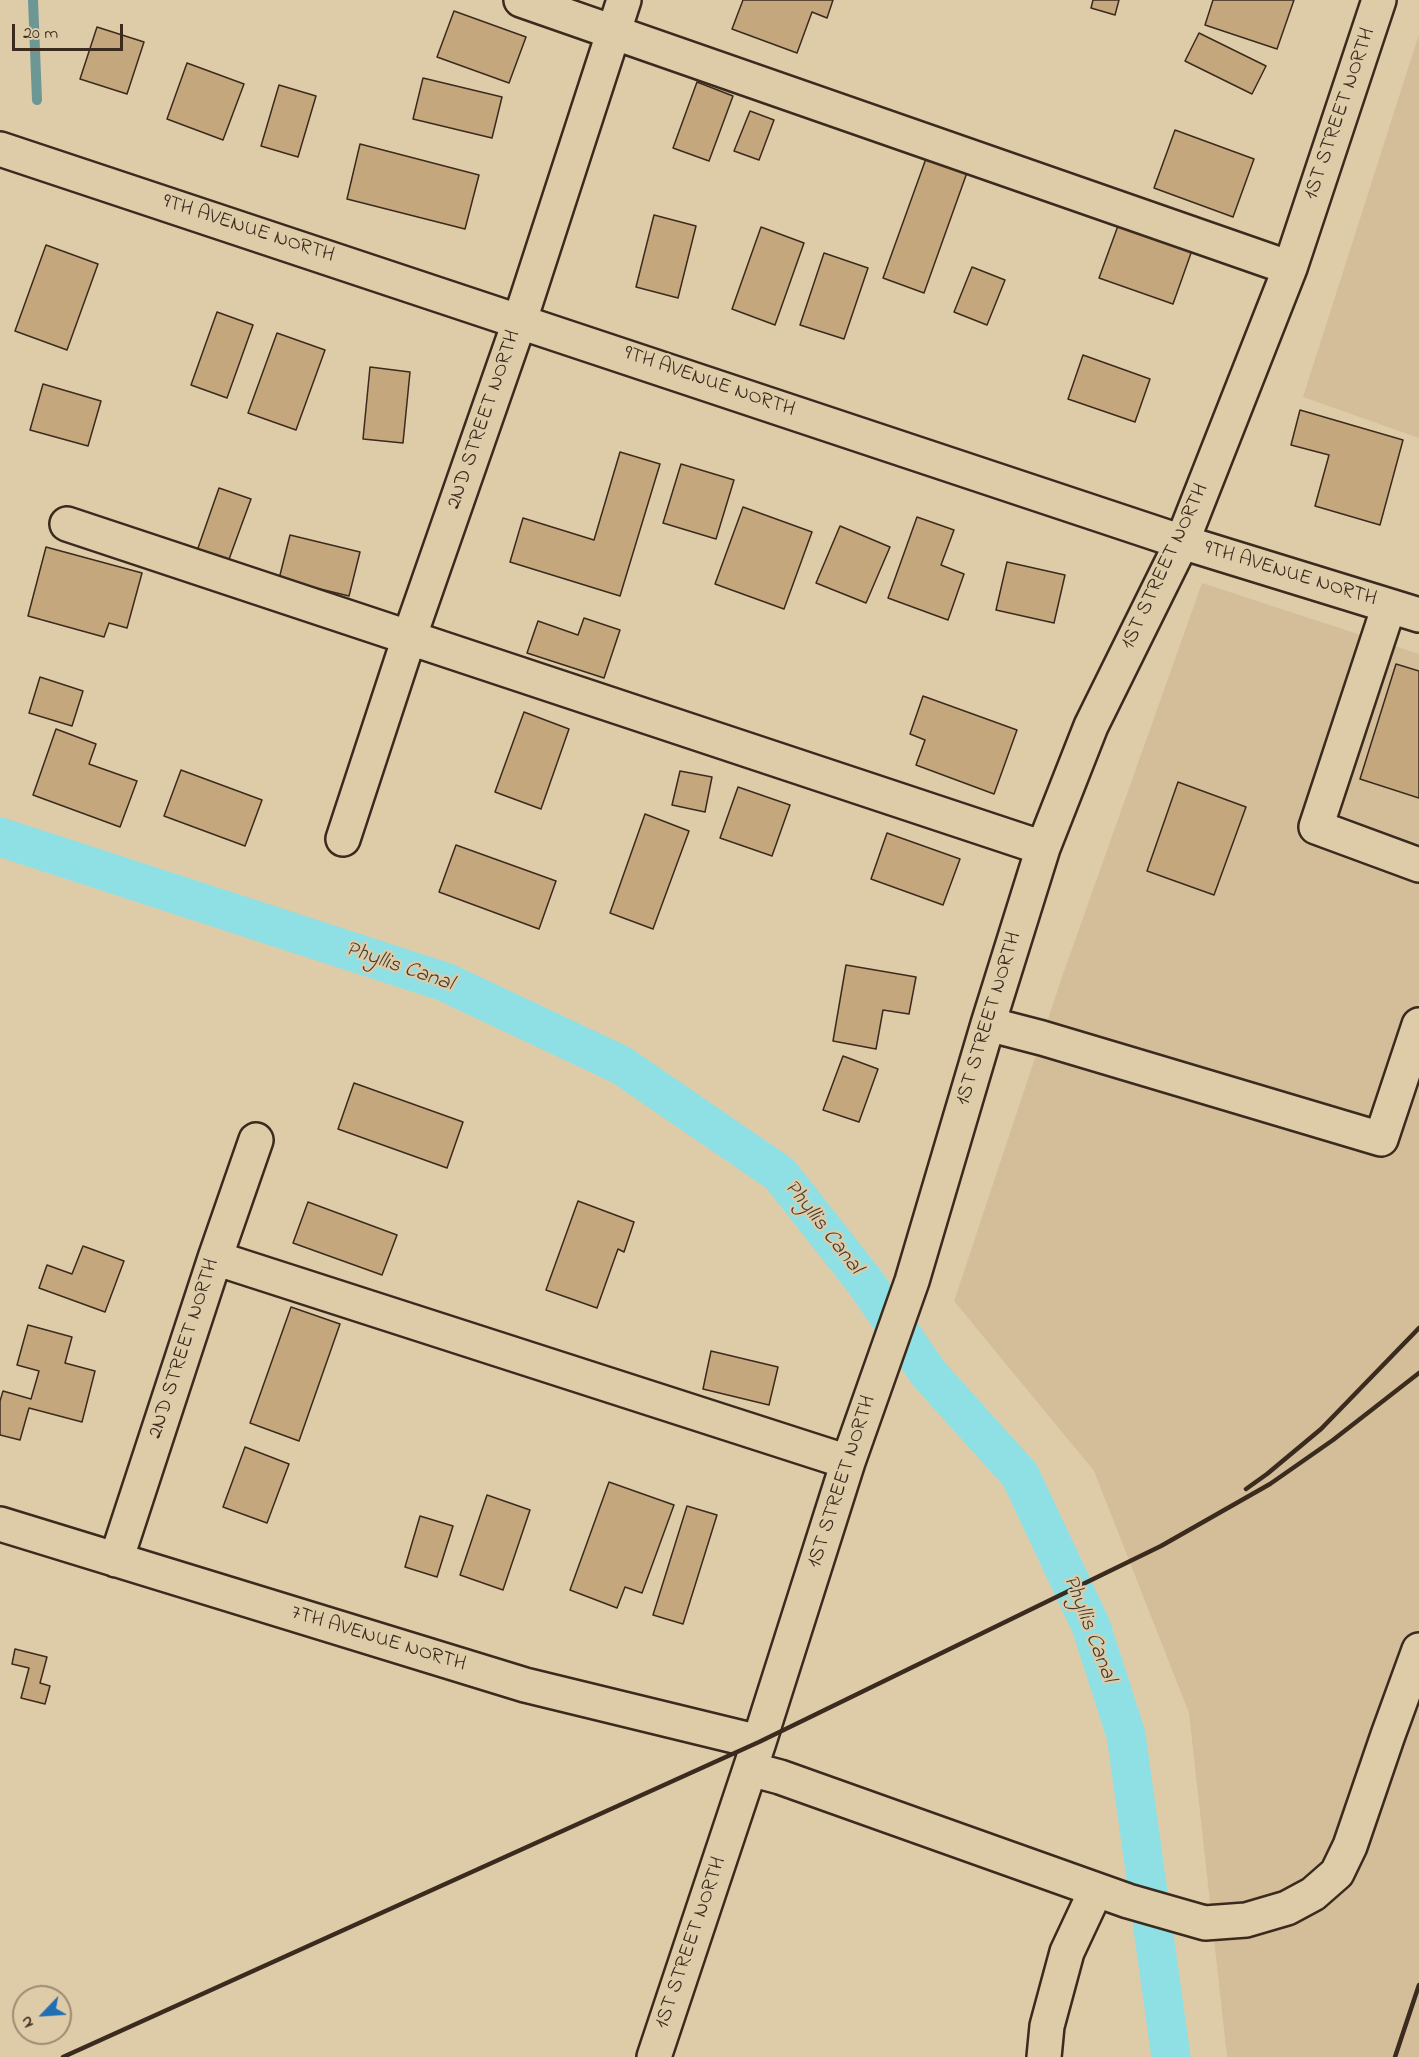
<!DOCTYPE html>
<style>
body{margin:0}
#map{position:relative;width:1419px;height:2057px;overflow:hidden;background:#decca9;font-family:"Indie Flower",sans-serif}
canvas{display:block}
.north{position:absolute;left:12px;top:1985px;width:60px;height:60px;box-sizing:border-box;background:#decca9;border:2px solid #9d8b71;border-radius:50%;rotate:245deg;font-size:16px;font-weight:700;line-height:24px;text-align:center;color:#3b2a1e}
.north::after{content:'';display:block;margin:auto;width:21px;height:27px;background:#1f6fb2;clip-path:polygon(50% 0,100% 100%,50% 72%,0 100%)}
.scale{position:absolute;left:12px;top:24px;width:111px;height:27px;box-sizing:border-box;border:3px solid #3b2a1e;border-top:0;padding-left:8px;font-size:18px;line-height:21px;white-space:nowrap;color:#3b2a1e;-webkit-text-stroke:4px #decca9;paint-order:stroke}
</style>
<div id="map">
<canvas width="1419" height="2057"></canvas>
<div class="north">N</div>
<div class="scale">20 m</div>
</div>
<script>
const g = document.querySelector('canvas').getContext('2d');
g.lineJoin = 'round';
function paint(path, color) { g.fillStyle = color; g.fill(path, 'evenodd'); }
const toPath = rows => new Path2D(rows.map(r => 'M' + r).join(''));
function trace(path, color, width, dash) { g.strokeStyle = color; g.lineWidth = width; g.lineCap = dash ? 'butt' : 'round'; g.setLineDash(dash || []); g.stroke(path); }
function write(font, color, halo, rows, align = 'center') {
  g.font = font + ' "Indie Flower",sans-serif'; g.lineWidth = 4.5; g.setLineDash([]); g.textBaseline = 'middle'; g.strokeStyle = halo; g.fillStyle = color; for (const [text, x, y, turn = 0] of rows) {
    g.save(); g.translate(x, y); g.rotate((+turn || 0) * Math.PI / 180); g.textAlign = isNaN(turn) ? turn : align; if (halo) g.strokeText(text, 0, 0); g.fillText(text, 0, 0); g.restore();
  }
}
const built = toPath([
 [1419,34,1419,438,1303,397],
 [1202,583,1419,654,1419,2057,1227,2057,1189,1713,1094,1471,954,1301,1063,974]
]);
const stream = toPath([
 [33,0,37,100]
]);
const canal = toPath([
 [0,837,445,982,621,1065,780,1174,865,1282,929,1374,1020,1475,1091,1626,1126,1735,1171,2057]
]);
const building = toPath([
 [743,0,833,0,827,18,812,12,797,53,732,29,743,0],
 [1093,0,1119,0,1115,15,1091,8,1093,0],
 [1213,0,1294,0,1277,49,1205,25,1213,0],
 [454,11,526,37,509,83,437,57,454,11],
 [97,27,144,42,127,94,80,79,97,27],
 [1199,33,1266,66,1252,94,1185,61,1199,33],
 [187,63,244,84,223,140,167,119,187,63],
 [423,78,502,97,492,138,413,119,423,78],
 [697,82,733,96,709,161,673,148,697,82],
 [279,85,316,96,298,157,261,146,279,85],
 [750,111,774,120,759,160,734,151,750,111],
 [1175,130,1254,159,1233,217,1154,188,1175,130],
 [360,144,479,175,465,229,347,199,360,144],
 [928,153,969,167,924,293,883,278,928,153],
 [1123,212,1196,239,1173,304,1099,278,1123,212],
 [654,215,696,226,678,298,636,287,654,215],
 [761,227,804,243,775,325,732,309,761,227],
 [46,245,98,264,67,350,15,331,46,245],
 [824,253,868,268,844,339,800,325,824,253],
 [972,267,1005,280,987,325,954,312,972,267],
 [217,312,253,325,227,398,191,385,217,312],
 [277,333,325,350,296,430,248,413,277,333],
 [1083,355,1150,379,1135,422,1068,399,1083,355],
 [370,367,410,372,403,443,363,439,370,367],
 [43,384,101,401,88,446,30,430,43,384],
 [1300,410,1403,440,1380,525,1315,506,1329,455,1291,445,1300,410],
 [620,452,660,464,620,596,510,562,523,518,594,540,620,452],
 [681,464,734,480,716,539,663,523,681,464],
 [219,488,251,499,228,562,197,551,219,488],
 [743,507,812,532,784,609,715,584,743,507],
 [917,517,954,530,941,565,964,574,948,620,888,598,917,517],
 [840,526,890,547,866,603,816,583,840,526],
 [290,535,360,552,349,596,279,579,290,535],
 [46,547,142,573,127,628,109,623,104,637,28,616,46,547],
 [1007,562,1065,575,1054,623,996,610,1007,562],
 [584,618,620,630,604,678,527,653,538,621,578,635,584,618],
 [1396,664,1419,671,1419,798,1360,779,1396,664],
 [40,677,83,691,72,726,29,713,40,677],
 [923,696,1017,730,994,794,916,765,925,740,910,734,923,696],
 [524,712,569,729,541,809,495,792,524,712],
 [56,729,96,744,89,764,137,781,120,827,33,795,56,729],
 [181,770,262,800,245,846,164,816,181,770],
 [680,771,712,777,705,812,672,805,680,771],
 [1178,782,1246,807,1214,895,1147,871,1178,782],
 [738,787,790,805,772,856,720,838,738,787],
 [645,814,689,831,653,929,610,913,645,814],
 [887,833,960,859,943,905,871,879,887,833],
 [456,845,556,881,539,929,439,892,456,845],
 [846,965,916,977,909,1014,883,1010,876,1049,833,1041,846,965],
 [843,1056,878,1069,859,1122,823,1110,843,1056],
 [354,1083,463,1122,447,1168,338,1129,354,1083],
 [578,1201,634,1222,624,1252,618,1249,597,1308,546,1290,578,1201],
 [308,1202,397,1235,382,1275,293,1243,308,1202],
 [83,1246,124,1261,105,1312,39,1288,47,1265,72,1274,83,1246],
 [291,1307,340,1324,299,1441,250,1423,291,1307],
 [28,1325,72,1337,65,1363,95,1371,82,1422,29,1408,20,1440,0,1435,0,1401,3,1391,31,1399,39,1371,17,1365,28,1325],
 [711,1351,778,1367,769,1405,703,1389,711,1351],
 [245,1447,289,1464,267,1523,223,1507,245,1447],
 [609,1482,674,1505,642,1593,625,1587,617,1608,570,1590,609,1482],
 [487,1495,530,1510,503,1590,460,1575,487,1495],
 [687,1506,717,1515,683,1624,653,1615,687,1506],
 [420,1516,453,1526,437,1577,405,1567,420,1516],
 [15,1649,47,1657,40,1683,50,1686,45,1704,21,1698,29,1668,12,1664,15,1649]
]);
const minor = toPath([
 [521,0,1290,268],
 [0,149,1182,542,1419,615],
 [67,524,1043,848],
 [1389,606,1316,827,1419,865],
 [343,839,409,638,520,320,624,0],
 [988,1024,1042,1038,1381,1139,1419,1025],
 [215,1258,848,1462],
 [0,1524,525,1685,759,1742],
 [116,1560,215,1258,256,1140],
 [750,1769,780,1777,1128,1901,1205,1923,1246,1920,1287,1908,1313,1894,1337,1873,1350,1846,1388,1735,1419,1650],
 [654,2057,759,1742,848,1462,912,1281,988,1024,1043,848,1091,726,1182,542,1290,268,1379,0],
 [1044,2057,1047,2026,1067,1952,1096,1890]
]);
const rail = toPath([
 [1246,1489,1267,1474,1321,1429,1419,1328],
 [63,2057,759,1742,1161,1546,1270,1484,1333,1440,1419,1373],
 [1395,2057,1419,1985]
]);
const streetNames = [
 ["1ST STREET NORTH",1341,114,-71],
 ["9TH AVENUE NORTH",248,230,18],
 ["9TH AVENUE NORTH",709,383,19],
 ["2ND STREET NORTH",485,420,-71],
 ["1ST STREET NORTH",1166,567,-65],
 ["9TH AVENUE NORTH",1290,575,17],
 ["1ST STREET NORTH",990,1019,-73],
 ["2ND STREET NORTH",185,1349,-72],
 ["1ST STREET NORTH",843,1482,-72],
 ["7TH AVENUE NORTH",378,1640,17],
 ["1ST STREET NORTH",692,1943,-71]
];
const waterNames = [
 ["Phyllis Canal",399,968,19],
 ["Phyllis Canal",822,1228,52],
 ["Phyllis Canal",1088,1629,69]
];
paint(built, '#d3be99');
trace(stream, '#6d9795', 10);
trace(canal, '#8ee0e5', 39);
paint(building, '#c4a77d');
trace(building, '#3b2a1e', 1.5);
trace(minor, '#3b2a1e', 38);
trace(minor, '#decca9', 33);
trace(rail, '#3b2a1e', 4.5);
write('21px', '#3b2a1e', '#decca9', streetNames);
write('italic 22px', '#433c32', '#decca9', waterNames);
</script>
